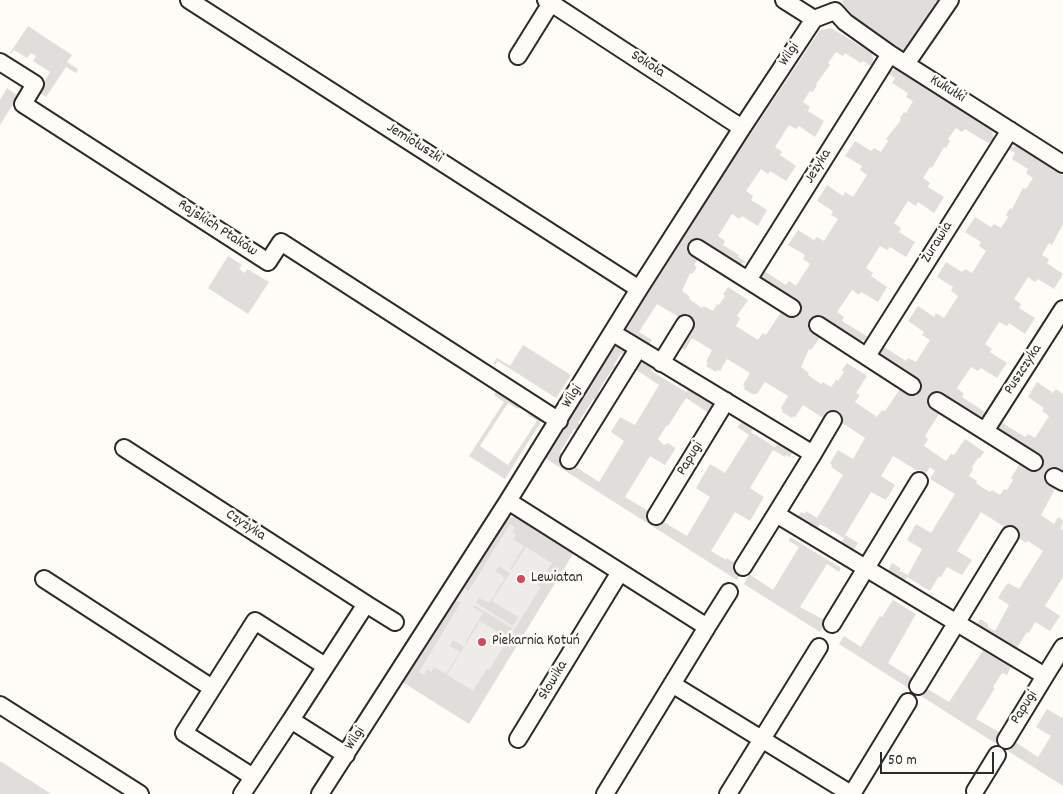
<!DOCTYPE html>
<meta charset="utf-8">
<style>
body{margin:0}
#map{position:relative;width:1063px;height:794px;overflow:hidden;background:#fdfcf7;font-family:Dekko,sans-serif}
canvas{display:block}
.scale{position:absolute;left:880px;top:752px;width:114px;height:22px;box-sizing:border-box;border:2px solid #2b2b2b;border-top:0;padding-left:6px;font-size:15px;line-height:18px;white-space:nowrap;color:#2b2b2b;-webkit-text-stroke:4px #fdfcf7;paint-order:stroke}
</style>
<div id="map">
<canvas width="1063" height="794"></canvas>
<div class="scale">50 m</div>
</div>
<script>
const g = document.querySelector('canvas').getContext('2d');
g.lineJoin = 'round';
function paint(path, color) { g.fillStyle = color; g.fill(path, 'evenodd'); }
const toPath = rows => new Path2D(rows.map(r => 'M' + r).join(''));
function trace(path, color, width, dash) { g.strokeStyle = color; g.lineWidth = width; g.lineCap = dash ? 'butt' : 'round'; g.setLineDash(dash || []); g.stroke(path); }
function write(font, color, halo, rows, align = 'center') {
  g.font = font + ' Dekko,sans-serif'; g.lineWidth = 5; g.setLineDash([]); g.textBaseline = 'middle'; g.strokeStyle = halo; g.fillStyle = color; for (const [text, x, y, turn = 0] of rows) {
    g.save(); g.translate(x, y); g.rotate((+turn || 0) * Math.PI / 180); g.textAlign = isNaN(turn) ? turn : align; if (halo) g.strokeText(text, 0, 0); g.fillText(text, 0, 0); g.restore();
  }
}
const built = toPath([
 [504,519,574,552,469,724,401,681]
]);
const green = toPath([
 [843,0,941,0,908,48,902,50,856,22,844,6,842,1],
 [28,26,72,55,67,62,78,69,76,73,66,67,46,97,38,92,50,72,33,61,36,56,31,53,27,58,14,50,11,54,10,53],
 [831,28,872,53,874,64,872,67,863,61,861,63,845,53,843,56,836,52,828,63,830,65,816,84,817,85,813,92,810,91,803,102,810,107,808,111,824,121,815,137,799,126,796,129,789,125,775,147,782,152,780,155,796,166,786,181,770,171,768,174,761,169,746,191,753,196,751,200,767,210,758,226,742,216,739,219,732,214,718,236,725,241,723,245,739,255,738,257,746,262,738,265,699,239,690,252,699,258,694,265,697,267,692,274,690,273,682,291,690,297,689,299,696,304,702,308,704,306,713,311,717,304,719,305,725,296,723,294,728,287,748,300,737,316,740,318,736,326,758,340,763,333,766,335,783,309,794,316,800,307,761,280,761,269,786,285,789,281,796,286,810,264,803,259,805,255,788,245,798,230,814,240,817,237,824,241,838,219,831,215,833,211,817,201,827,185,843,196,845,192,853,197,867,175,860,170,862,166,845,156,855,141,871,151,874,148,881,152,888,141,886,139,901,120,900,118,904,112,906,113,913,101,906,97,908,93,892,83,895,78,885,72,896,69,991,129,994,140,992,143,989,142,988,143,965,129,962,132,956,128,948,139,950,141,946,148,944,147,932,168,930,167,923,178,930,183,928,187,944,197,934,213,918,202,916,206,908,201,894,223,901,228,899,232,915,242,906,257,890,247,887,250,880,246,866,268,873,273,871,276,887,287,878,302,861,292,859,295,852,290,837,312,844,317,842,321,868,337,866,340,858,341,818,315,813,323,821,336,811,350,809,349,801,367,809,373,808,375,821,384,823,382,831,387,836,380,838,381,844,372,842,370,847,363,867,376,856,393,860,395,855,402,877,417,882,410,885,411,902,386,913,394,921,381,882,356,880,353,884,347,906,361,908,358,916,362,930,340,922,335,924,332,908,321,918,306,934,317,936,313,944,318,958,296,951,291,953,287,937,277,946,262,962,272,965,269,972,273,986,251,979,246,981,242,965,232,975,217,991,227,994,224,1001,228,1008,217,1006,215,1010,208,1012,209,1023,188,1026,189,1033,178,1026,173,1028,169,1012,159,1015,153,1005,148,1016,146,1063,176,1063,224,1052,245,1049,243,1042,255,1049,259,1047,263,1063,274,1054,289,1038,279,1035,282,1028,277,1014,299,1021,304,1019,308,1035,318,1025,334,1009,323,1007,326,999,322,985,344,992,349,990,352,1007,363,1002,370,997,378,981,368,978,371,971,367,957,388,964,394,962,397,988,414,986,416,977,417,941,411,925,436,928,439,924,446,946,461,951,454,954,455,965,439,974,445,984,452,980,458,978,458,972,467,973,469,969,476,977,481,976,483,983,488,990,492,992,490,1000,495,1004,489,1007,490,1013,480,1011,478,1021,462,1033,470,1041,459,1000,432,998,423,999,421,1025,437,1028,434,1035,438,1049,416,1042,411,1044,408,1028,397,1032,390,1037,382,1053,393,1056,389,1063,394,1063,474,1041,515,1054,524,1058,517,1063,520,1061,529,1063,530,1063,577,1045,606,1060,616,1050,631,1035,622,1029,633,1027,632,1015,651,976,627,980,619,988,624,988,627,995,631,1009,605,998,598,1002,591,1008,583,1019,589,1043,551,1028,541,1026,543,1017,537,1019,533,1014,529,1008,525,1006,528,981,512,957,551,972,560,962,575,947,567,941,577,939,576,930,591,907,577,904,582,888,572,890,567,892,563,900,568,900,571,908,575,922,549,907,540,916,524,931,533,955,494,930,479,935,471,930,467,926,473,920,470,918,471,893,456,881,476,895,485,894,487,886,500,871,492,845,535,858,543,853,551,841,543,844,538,820,524,817,529,798,516,801,512,805,514,806,511,817,518,843,475,831,467,832,465,830,463,838,450,853,459,865,438,829,414,819,432,816,430,823,418,803,405,795,417,793,416,792,418,782,412,783,410,781,408,788,396,765,382,757,394,755,393,754,395,744,389,745,386,743,385,750,373,727,359,720,371,717,370,716,372,706,366,708,363,706,362,712,350,692,338,685,350,681,348,695,325,683,318,682,319,657,304,639,332,652,340,649,345,624,330,649,287,820,30],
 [7,88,18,96,0,125,0,100],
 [228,256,242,265,239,269,245,273,247,269,269,282,248,314,208,288],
 [523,345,571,375,556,398,498,361,495,365,493,364,497,358,510,366],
 [614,345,627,352,626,356,621,353,614,365,619,368,617,371,612,369,598,392,602,395,598,402,593,399,578,423,583,426,580,432,574,429,560,452,565,456,564,459,599,482,624,441,611,432,620,417,635,425,659,385,635,369,639,363,644,360,654,365,651,371,686,392,689,388,714,403,715,405,710,414,686,398,668,426,667,425,658,439,664,445,668,443,675,448,674,451,665,465,650,456,625,497,650,512,648,515,654,519,661,523,662,521,687,536,710,497,696,488,710,464,725,473,749,435,737,427,744,420,754,427,751,432,775,447,779,442,793,451,790,457,786,455,785,457,773,450,750,488,764,497,750,521,735,512,711,551,726,560,727,558,738,565,742,571,737,580,545,458],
 [496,391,520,406,518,409,508,403,480,446,508,465,537,421,528,415,529,413,542,420,505,479,469,456,504,402,494,395],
 [518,516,574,552,469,724,401,681,443,618,453,601,461,602,419,672,424,675,427,669,431,672,434,667,446,674,460,652,450,646,453,640,464,647,447,675,473,691,487,669,489,670,541,587,538,585,552,563,526,547,511,570,510,569,524,546,513,539,516,535,512,532,515,527,510,524,468,592,462,585,504,519],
 [790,537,841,568,839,572,827,564,800,607,826,621,820,632,744,584,749,574,773,590,799,547,789,541],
 [499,566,510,573,492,601,518,617,513,626,476,603,479,598,489,603,505,578,495,571],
 [893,600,916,614,888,663,913,679,911,683,924,687,949,702,984,649,1012,666,1007,675,1002,673,993,687,995,688,976,719,1001,733,995,743,839,644,844,636,861,647,880,616,882,617],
 [474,605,512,628,506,637,480,621,466,644,465,643,483,613,473,607],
 [1047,709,1062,718,1063,716,1063,786,1008,751,1014,741,1038,757,1051,736,1036,727],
 [0,761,51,794,0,794]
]);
const minor = toPath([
 [189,0,639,289],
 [553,0,551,3,742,128],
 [784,0,814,19],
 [835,11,845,22,890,54,1063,164],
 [518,56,551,3,546,0],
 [0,62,35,84,23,104,268,262,281,242,559,421],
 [906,64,950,0],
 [697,248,792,308],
 [748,280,890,54],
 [818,325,912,386],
 [613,333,813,454,776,514,1045,676,1063,647],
 [867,356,1010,130],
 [661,363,685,324],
 [937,401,1034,462],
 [985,431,1063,309],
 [124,448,366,604],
 [813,454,833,420],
 [569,460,638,349],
 [1054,477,1063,482],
 [508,501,707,627,605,794],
 [656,516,726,401],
 [743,567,776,514],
 [44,579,212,688],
 [832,624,919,481],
 [707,627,729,592],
 [672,684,851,794],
 [918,686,1010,535],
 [0,705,140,794],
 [291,720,366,604,395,622],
 [518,739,620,572],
 [1006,740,1045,676],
 [253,777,184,733,255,621,325,666],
 [975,791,997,755],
 [242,794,291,720,346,755],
 [320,794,508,501,639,289,742,128,814,19,835,11],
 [728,794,819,647],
 [852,794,908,702]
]);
const markers = [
 [521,579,5,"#d1495b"],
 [482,642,5,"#d1495b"]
];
const streetNames = [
 ["Wilgi",790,55,-56],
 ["Sokoła",647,65,33],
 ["Kukułki",947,90,32],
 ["Jemiołuszki",414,144,32],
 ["Jeżyka",819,167,-58],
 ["Rajskich Ptaków",217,229,33],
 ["Żurawia",938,243,-58],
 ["Puszczyka",1024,370,-57],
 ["Wilgi",573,397,-58],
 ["Papugi",691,459,-59],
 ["Czyżyka",245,526,33],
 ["Słowika",554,681,-59],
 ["Papugi",1025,708,-58],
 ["Wilgi",356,739,-58]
];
const poiNames = [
 ["Lewiatan",531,579],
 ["Piekarnia Kotuń",492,642]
];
paint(built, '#edece8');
paint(green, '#dfdeda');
trace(minor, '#2b2b2b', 20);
trace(minor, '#fdfcf7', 16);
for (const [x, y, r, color] of markers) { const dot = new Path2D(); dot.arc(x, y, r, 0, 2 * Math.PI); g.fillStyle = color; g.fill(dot); trace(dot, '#fdfcf7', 2); }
write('15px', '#2b2b2b', '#fdfcf7', streetNames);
write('15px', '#2b2b2b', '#fdfcf7', poiNames, 'left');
</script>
